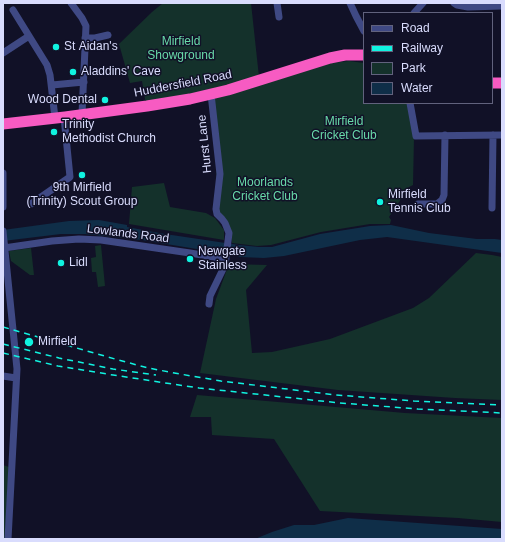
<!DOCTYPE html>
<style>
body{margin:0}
#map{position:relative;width:505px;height:542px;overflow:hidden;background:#111127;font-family:Arial,sans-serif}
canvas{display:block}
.frame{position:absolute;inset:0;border:4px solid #d9dcfd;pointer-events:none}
.legend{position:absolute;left:363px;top:12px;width:130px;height:92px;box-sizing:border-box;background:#111127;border:1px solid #61627d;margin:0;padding:5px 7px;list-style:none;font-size:12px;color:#d9dcfd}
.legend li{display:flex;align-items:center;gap:8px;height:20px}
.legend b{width:20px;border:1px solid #61627d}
</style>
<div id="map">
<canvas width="505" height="542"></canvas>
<div class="frame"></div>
<ul class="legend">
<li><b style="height:5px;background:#3f4984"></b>Road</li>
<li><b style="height:5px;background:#10f3e0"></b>Railway</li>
<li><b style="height:11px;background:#14312b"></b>Park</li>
<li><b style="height:11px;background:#0f2e48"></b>Water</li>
</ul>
</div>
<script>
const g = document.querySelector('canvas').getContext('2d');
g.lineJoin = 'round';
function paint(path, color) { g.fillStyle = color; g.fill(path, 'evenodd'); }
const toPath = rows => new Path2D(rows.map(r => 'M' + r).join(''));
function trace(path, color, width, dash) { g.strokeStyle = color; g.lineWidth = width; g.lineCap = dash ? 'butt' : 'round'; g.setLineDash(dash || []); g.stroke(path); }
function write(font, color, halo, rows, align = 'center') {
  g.font = font + ' Arial,sans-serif'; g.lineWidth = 3; g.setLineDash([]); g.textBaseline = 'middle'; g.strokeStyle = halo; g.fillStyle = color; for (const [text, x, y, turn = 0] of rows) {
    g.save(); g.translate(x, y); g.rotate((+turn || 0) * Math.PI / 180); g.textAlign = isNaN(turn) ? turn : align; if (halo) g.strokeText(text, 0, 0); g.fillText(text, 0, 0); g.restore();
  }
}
const green = toPath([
 [163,3,251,3,259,77,146,105,142,81,130,83,119,44,152,12],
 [349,61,364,63,364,103,407,103,414,137,413,185,409,187,389,217,391,220,390,224,370,224,321,232,271,245,257,246,232,243,230,232,218,214,213,96,331,63],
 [164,183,170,207,206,213,215,218,224,230,224,240,129,224,132,187],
 [101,245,105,286,98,287,96,272,92,272,91,258,96,257,95,246],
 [31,248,34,275,30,275,11,261,9,251],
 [476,253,492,255,502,257,502,400,455,398,338,390,200,373,216,299,229,264,267,265,246,290,252,353,272,352,330,339,413,308,429,298],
 [197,395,405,413,502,418,502,522,458,518,320,511,274,439,212,435,211,417,190,417],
 [3,465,9,467,5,539,3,539]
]);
const water = toPath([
 [99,220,127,225,127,227,165,234,239,245,259,247,272,247,320,234,370,226,391,225,429,233,477,239,495,239,502,240,502,253,387,237,360,240,284,256,264,258,240,257,235,255,230,251,223,250,215,252,142,240,85,234,61,234,3,241,3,230,69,221],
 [348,518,502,529,502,539,255,539,272,532,294,525,314,525]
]);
const minor = toPath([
 [71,3,82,18,86,26,82,114],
 [277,3,279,17],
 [350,3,356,16,364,31],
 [454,3,457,5,468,7,502,6],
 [13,10,47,65,50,75,55,118],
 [414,13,423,3],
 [85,38,95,38,108,35],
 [3,53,29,36],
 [52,85,84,82],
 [410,103,416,136,502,135],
 [3,173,3,207],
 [31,204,70,177,64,117],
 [418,204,437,204,442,200,444,195,445,135],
 [492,208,493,135],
 [3,231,17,369,8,539],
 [4,248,52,241,79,239,101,240,190,253,226,259],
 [209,304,210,296,225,265,229,233,225,223,222,219,217,214,216,209,220,174,211,94],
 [3,376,16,378]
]);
const highway = toPath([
 [492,83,502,83],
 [3,124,65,117,147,106,190,99,228,90,330,58,345,55,364,55]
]);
const rail = toPath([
 [3,327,115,359,148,368,180,374,221,381,336,395,414,401,502,405],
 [3,344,59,358,113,369,156,375],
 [3,353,58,366,113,375,199,388,340,403,418,409,502,413]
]);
const markers = [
 [56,47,4,"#10f3e0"],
 [73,72,4,"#10f3e0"],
 [105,100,4,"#10f3e0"],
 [54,132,4,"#10f3e0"],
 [82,175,4,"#10f3e0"],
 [380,202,4,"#10f3e0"],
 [190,259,4,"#10f3e0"],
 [61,263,4,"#10f3e0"],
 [29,342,5,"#10f3e0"]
];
const parkNames = [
 ["Mirfield",181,42],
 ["Showground",181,56],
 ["Mirfield",344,122],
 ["Cricket Club",344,136],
 ["Moorlands",265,183],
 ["Cricket Club",265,197]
];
const poiNames = [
 ["St Aidan's",64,47],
 ["Aladdins' Cave",81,72],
 ["Wood Dental",97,100,"right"],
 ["Trinity",62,125],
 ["Methodist Church",62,139],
 ["9th Mirfield",82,188,"center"],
 ["(Trinity) Scout Group",82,202,"center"],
 ["Mirfield",388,195],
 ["Tennis Club",388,209],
 ["Newgate",198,252],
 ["Stainless",198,266],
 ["Lidl",69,263],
 ["Mirfield",38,342]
];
const streetNames = [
 ["Huddersfield Road",183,84,-11],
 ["Hurst Lane",205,144,-96],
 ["Lowlands Road",128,234,7]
];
paint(green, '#14312b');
paint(water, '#0f2e48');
trace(minor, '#3f4984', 7);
trace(highway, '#f75bc2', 11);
trace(rail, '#10f3e0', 1.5, [6, 5]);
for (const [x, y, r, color] of markers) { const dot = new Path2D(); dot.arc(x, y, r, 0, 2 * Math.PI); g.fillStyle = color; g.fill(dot); trace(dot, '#111127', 1.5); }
write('12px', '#68daa9', '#111127', parkNames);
write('12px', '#d9dcfd', '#111127', poiNames, 'left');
write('12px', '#d9dcfd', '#111127', streetNames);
</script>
